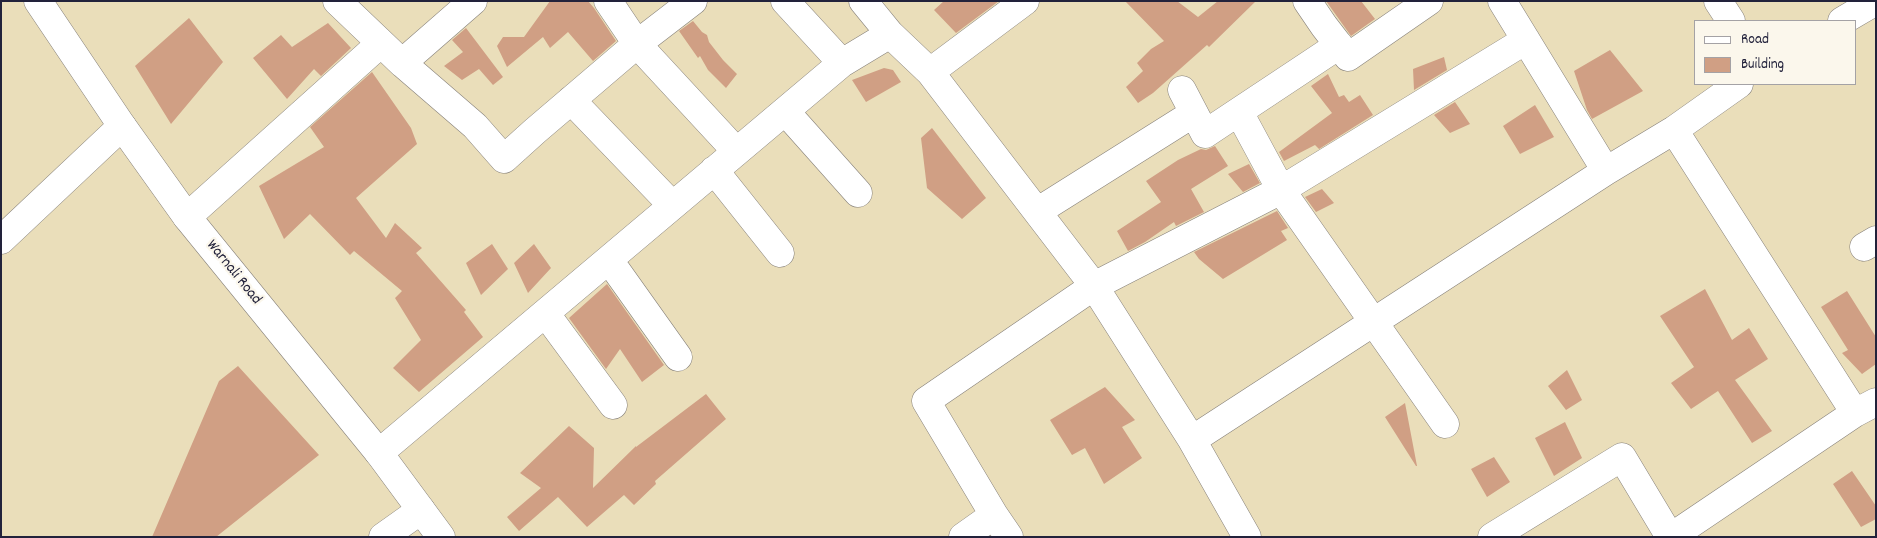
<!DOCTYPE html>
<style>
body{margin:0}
#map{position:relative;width:1877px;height:538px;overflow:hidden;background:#eadeba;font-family:Dekko,sans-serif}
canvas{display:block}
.frame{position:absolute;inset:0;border:2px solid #22223b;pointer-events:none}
.legend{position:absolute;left:1694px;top:20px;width:162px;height:65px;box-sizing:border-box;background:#fbf7ec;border:1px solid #a4a2a5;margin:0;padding:6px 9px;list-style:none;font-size:15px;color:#22223b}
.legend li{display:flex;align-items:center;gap:10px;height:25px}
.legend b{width:25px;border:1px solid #a4a2a5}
</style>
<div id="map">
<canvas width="1877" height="538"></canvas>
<div class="frame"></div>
<ul class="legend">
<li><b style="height:6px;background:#fff"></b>Road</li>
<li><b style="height:14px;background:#d09f84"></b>Building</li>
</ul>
</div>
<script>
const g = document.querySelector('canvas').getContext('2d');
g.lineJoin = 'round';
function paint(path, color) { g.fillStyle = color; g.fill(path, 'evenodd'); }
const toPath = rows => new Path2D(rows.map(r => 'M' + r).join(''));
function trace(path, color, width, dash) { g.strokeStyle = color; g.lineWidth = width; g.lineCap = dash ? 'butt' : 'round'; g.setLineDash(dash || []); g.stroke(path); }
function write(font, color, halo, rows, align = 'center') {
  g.font = font + ' Dekko,sans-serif'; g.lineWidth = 4.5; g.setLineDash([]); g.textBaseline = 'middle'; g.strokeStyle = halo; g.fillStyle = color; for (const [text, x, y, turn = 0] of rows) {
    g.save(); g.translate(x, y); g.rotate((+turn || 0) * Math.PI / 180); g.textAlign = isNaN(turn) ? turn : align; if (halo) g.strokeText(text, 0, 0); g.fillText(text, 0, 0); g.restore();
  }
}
const building = toPath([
 [550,1,588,1,594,8,616,41,593,61,568,32,550,48,543,37,507,67,497,46,503,37,524,37],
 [944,1,999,1,956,33,934,10],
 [1125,1,1177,1,1198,17,1218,1,1256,1,1209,47,1207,45,1153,93,1138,103,1126,87,1143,71,1137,63,1151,49,1164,41],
 [1326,1,1361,1,1375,19,1351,36],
 [189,18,223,62,171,124,135,66],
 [693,21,702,32,707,35,709,42,723,60,737,74,726,88,708,70,700,56,698,58,679,31],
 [328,23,351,48,321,76,314,69,287,99,253,58,281,35,292,47],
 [466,28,503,77,493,85,479,69,462,80,444,66,463,52,452,40],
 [1610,50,1643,91,1592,119,1587,110,1574,71],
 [1444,57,1447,70,1414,90,1413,69],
 [884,68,893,70,901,82,866,102,852,80],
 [372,72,411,128,417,144,356,198,386,238,395,223,422,248,416,253,466,310,464,312,483,337,419,392,393,368,421,340,395,298,402,291,354,251,350,255,310,214,284,239,259,186,324,147,310,127],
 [1328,74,1339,97,1344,95,1349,102,1360,95,1373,115,1319,149,1315,145,1284,161,1279,152,1332,113,1311,86],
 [1455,102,1470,124,1450,133,1434,115],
 [1535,105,1554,137,1520,154,1503,126],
 [932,128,986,198,962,219,927,188,921,138],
 [1215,146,1228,166,1191,189,1204,212,1176,226,1174,222,1145,242,1128,251,1117,231,1161,202,1146,181,1178,160,1201,149,1206,150],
 [1249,164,1260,183,1243,192,1228,174],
 [1322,189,1334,203,1316,212,1305,197],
 [1277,211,1288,228,1281,231,1287,240,1223,279,1199,259,1194,252],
 [492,244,508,269,481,295,466,263],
 [534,244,551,268,528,293,514,263],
 [607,284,664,365,642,382,620,349,606,369,569,318],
 [1705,289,1732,340,1749,328,1768,359,1735,380,1772,431,1752,443,1718,391,1691,409,1671,383,1694,367,1660,316],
 [1847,291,1876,337,1876,364,1862,374,1842,353,1848,350,1821,307],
 [238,366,319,455,216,537,152,537,219,381],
 [1567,370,1582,400,1566,410,1548,386],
 [1105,387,1135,420,1122,427,1142,458,1104,484,1085,448,1072,455,1050,420],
 [706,394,726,419,655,481,656,484,634,505,624,495,587,527,558,497,519,531,507,517,541,488,520,473,569,426,594,448,593,488,636,446,636,447],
 [1405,403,1417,466,1416,466,1385,417],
 [1565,422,1582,458,1554,476,1535,438],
 [1494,457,1510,482,1487,497,1471,469],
 [1852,471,1876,506,1876,519,1861,527,1833,484]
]);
const minor = toPath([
 [337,1,402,63,473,1],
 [608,1,637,44,736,151],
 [785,1,842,63],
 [863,1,890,34],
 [1307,1,1324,26,1348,57,1429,1],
 [1502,1,1606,171],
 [1718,1,1731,21],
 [1842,21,1876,1],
 [402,63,475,126,504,159,535,131,637,44,693,1],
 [930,72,1094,286,1192,440,1247,537],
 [1182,90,1205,134,1339,45],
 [571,100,672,205],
 [785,111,858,193],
 [1239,112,1281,190,1445,424],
 [1674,130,1855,413],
 [714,170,780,253],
 [1043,208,1194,113],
 [187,217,381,43],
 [1,240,122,126],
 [1864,247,1876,240],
 [609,260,678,357],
 [546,314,613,405],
 [1192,440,1606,171,1674,130,1739,84],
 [379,453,842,63,890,34,930,72,1025,1],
 [383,537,421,510],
 [963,537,994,515],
 [1009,537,994,515,926,401,1094,286,1281,190,1526,40],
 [1492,537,1622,457,1670,537],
 [1671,537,1855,413,1876,402]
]);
const secondary = toPath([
 [38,1,122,126,187,217,379,453,441,537]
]);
const streetNames = [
 ["Warnali Road",233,273,51]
];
paint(building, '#d09f84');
trace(minor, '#86807a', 29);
trace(secondary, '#86807a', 29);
trace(minor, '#fff', 28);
trace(secondary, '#fff', 28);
write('16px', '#22223b', '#fbf7ec', streetNames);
</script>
